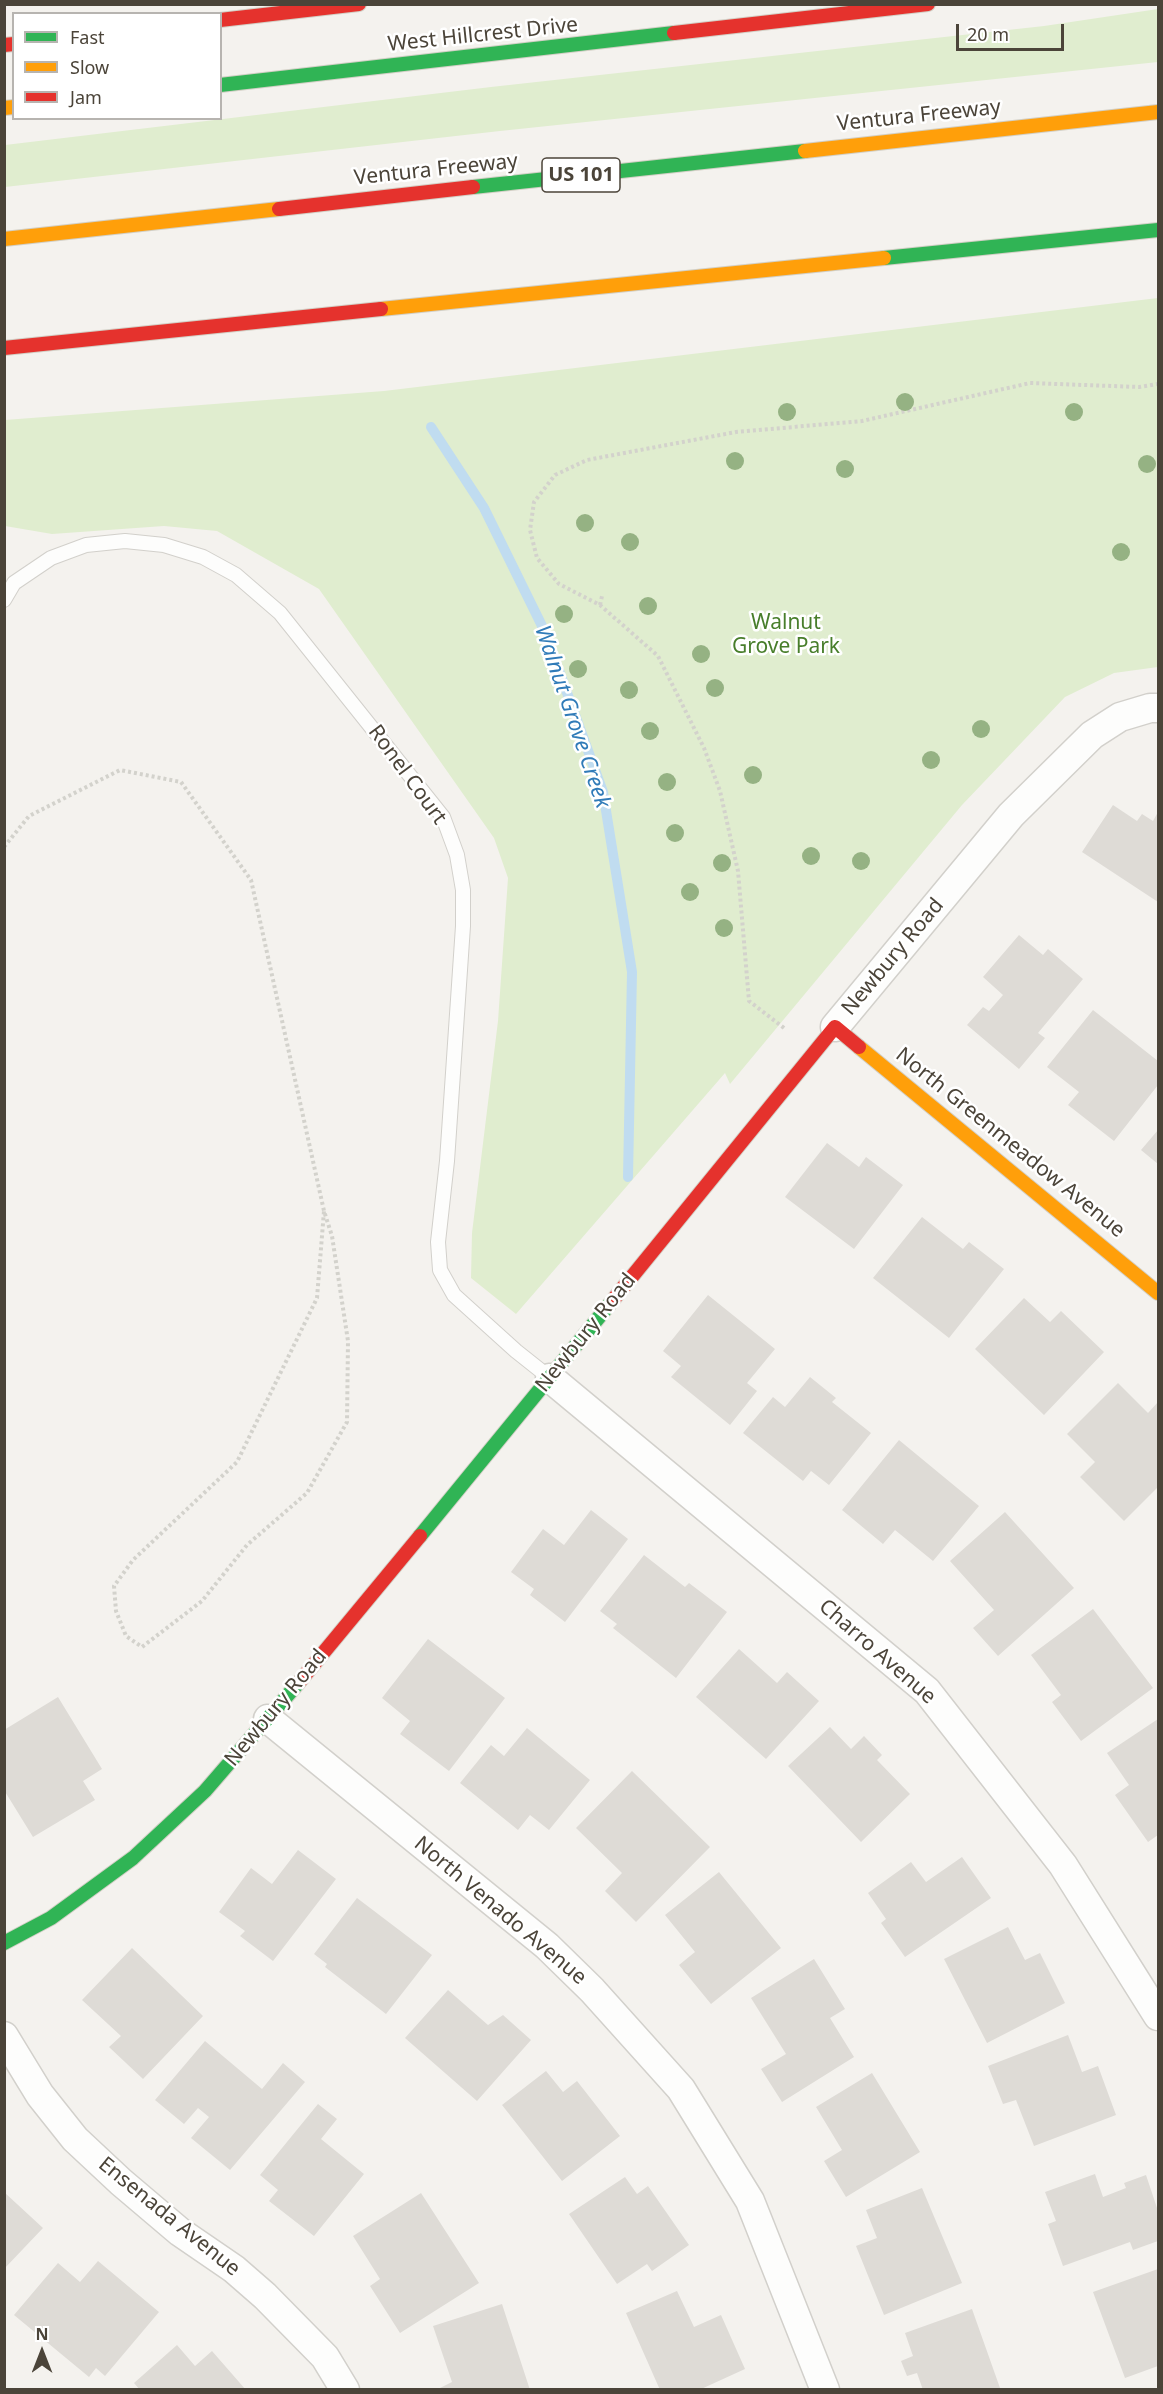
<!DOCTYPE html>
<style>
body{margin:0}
#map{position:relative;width:1163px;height:2394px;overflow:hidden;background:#f4f2ee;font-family:"Noto Sans",sans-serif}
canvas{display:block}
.frame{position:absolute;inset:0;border:6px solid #4b4439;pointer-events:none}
.legend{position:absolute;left:12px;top:12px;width:210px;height:108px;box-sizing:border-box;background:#fff;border:2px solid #b7b4b0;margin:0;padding:8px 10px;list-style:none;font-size:18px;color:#4b4439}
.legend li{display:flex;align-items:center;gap:12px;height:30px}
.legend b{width:30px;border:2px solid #b7b4b0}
.north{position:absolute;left:12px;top:2322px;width:60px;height:60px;-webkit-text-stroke:4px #fff;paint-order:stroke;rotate:0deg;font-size:16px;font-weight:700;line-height:24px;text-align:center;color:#4b4439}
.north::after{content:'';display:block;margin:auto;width:21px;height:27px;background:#4b4439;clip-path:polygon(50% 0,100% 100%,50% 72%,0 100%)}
.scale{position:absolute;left:956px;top:24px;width:108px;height:27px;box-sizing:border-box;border:3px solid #4b4439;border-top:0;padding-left:8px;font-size:18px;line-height:21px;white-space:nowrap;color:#4b4439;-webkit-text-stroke:4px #fff;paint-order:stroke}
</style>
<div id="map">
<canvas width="1163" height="2394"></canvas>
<div class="frame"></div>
<ul class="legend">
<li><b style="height:8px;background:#30b455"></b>Fast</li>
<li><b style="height:8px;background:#ff9f0a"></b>Slow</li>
<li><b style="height:8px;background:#e5322d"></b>Jam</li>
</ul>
<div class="north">N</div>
<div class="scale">20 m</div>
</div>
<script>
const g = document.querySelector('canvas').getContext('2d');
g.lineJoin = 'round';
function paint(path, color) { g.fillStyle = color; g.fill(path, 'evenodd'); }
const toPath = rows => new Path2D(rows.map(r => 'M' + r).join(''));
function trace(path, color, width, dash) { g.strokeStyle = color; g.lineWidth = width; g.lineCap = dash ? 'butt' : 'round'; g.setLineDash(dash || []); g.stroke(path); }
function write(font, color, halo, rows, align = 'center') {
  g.font = font + ' "Noto Sans",sans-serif'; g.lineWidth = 5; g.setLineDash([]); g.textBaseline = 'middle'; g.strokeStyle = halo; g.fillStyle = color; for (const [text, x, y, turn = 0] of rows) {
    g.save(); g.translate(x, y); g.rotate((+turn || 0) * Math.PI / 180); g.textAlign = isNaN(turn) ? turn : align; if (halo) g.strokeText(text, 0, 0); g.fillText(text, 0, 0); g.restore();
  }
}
const green = toPath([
 [1158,9,1158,62,500,131,5,187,5,145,491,87,1044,26],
 [1158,298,1158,667,1114,673,1065,697,962,805,730,1084,725,1073,516,1314,471,1278,472,1233,498,1021,508,878,494,838,319,589,217,531,164,526,52,534,5,526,5,420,384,391]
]);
const stream = toPath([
 [431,427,484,508,545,632,603,792,632,972,628,1177]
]);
const building = toPath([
 [1113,805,1137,821,1142,814,1153,821,1158,812,1158,902,1082,852],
 [1019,935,1043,955,1048,949,1083,979,1038,1033,1045,1038,1019,1069,967,1025,983,1007,989,1011,1003,995,983,977],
 [1093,1010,1158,1061,1158,1085,1114,1141,1068,1105,1079,1092,1047,1067],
 [1158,1130,1158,1164,1141,1150],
 [827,1143,859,1167,866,1157,903,1185,854,1249,785,1197],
 [922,1217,963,1249,969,1242,1004,1269,949,1338,873,1278],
 [708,1295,775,1349,747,1383,757,1391,730,1425,671,1377,681,1366,663,1351],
 [1024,1298,1050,1322,1061,1311,1104,1352,1044,1415,975,1349],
 [810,1377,836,1398,832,1402,871,1433,829,1485,811,1471,803,1481,743,1433,773,1397,785,1407],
 [1118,1383,1148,1413,1158,1402,1158,1487,1124,1521,1080,1477,1095,1462,1067,1434],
 [899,1440,979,1506,933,1561,895,1530,883,1544,842,1510],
 [591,1510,628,1539,565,1622,530,1595,534,1589,511,1572,543,1529,564,1545],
 [1005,1512,1074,1588,998,1656,973,1628,994,1610,950,1561],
 [644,1555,685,1587,689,1583,727,1612,676,1678,613,1628,617,1624,600,1611],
 [1093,1609,1153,1688,1081,1741,1052,1702,1061,1695,1031,1655],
 [428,1639,505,1698,449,1771,400,1734,410,1721,382,1698],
 [739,1649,777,1683,787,1672,819,1701,766,1759,696,1697],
 [58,1697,102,1769,83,1781,95,1800,33,1837,4,1790,4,1730],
 [1158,1719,1158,1835,1148,1842,1115,1795,1129,1785,1107,1753],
 [830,1727,851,1749,864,1736,882,1755,877,1760,910,1794,861,1842,788,1766],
 [527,1728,590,1780,549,1830,530,1815,518,1830,460,1783,491,1745,504,1756],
 [632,1771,710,1847,636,1922,605,1891,622,1873,576,1828],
 [298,1850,336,1879,273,1961,240,1936,245,1931,219,1912,251,1868,272,1884],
 [962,1857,991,1898,905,1957,881,1923,886,1919,868,1893,911,1862,926,1882],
 [719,1872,781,1948,711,2004,679,1965,695,1952,665,1915],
 [357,1898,432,1955,386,2014,325,1967,327,1964,314,1954],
 [1008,1927,1025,1960,1040,1953,1065,2003,987,2043,944,1959],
 [132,1948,203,2016,143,2079,109,2047,121,2036,82,2000],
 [814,1959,845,2009,830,2018,854,2057,782,2102,761,2069,786,2054,751,1998],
 [448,1990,488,2025,503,2015,531,2040,477,2101,405,2038],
 [1068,2035,1082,2072,1098,2066,1116,2115,1034,2146,1016,2100,1003,2104,988,2066],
 [205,2041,262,2089,283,2063,305,2082,230,2170,191,2138,209,2117,198,2108,184,2124,155,2100],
 [546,2071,563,2092,577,2081,620,2136,562,2181,502,2105],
 [872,2073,920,2152,846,2197,824,2161,842,2150,816,2107],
 [318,2104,337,2119,321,2139,364,2174,314,2236,269,2201,278,2190,260,2175],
 [1095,2174,1103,2197,1126,2188,1124,2183,1146,2175,1158,2211,1158,2241,1133,2250,1130,2242,1063,2266,1048,2224,1056,2221,1045,2192],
 [625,2177,637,2194,648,2186,689,2245,652,2271,647,2264,617,2284,569,2214],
 [922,2188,962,2283,884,2315,856,2246,877,2238,866,2210],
 [4,2192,43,2228,4,2269],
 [421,2193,479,2283,400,2333,370,2286,380,2279,353,2236],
 [98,2261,159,2312,105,2376,96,2368,89,2377,14,2315,58,2263,80,2282],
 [1158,2269,1158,2366,1125,2378,1093,2292],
 [677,2291,694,2327,721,2315,745,2369,699,2390,660,2390,626,2313],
 [502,2304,530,2390,436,2390,452,2382,433,2326],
 [972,2309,1000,2388,923,2390,917,2373,907,2376,901,2361,913,2356,905,2333],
 [177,2345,195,2366,212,2351,246,2390,140,2390,134,2383]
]);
const path = toPath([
 [600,605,602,596],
 [4,847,29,816,120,770,181,782,251,880,324,1211,332,1236,348,1341,347,1422,307,1493,247,1545,202,1601,142,1647,126,1636,116,1611,114,1586,133,1560,237,1462,317,1298,324,1211],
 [784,1028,749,1001,738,871,720,791,704,748,658,656,600,605,559,584,537,558,530,530,534,502,555,475,587,460,736,432,862,421,1030,383,1139,387,1158,384]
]);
const lane = toPath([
 [4,600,14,583,51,558,86,545,125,541,164,545,203,557,236,575,280,613,443,817,457,855,463,890,463,926,447,1161,438,1242,440,1270,454,1295,516,1351,550,1378]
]);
const street = toPath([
 [835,1027,1011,815,1092,735,1120,717,1150,708,1158,708],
 [550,1378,927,1691,1063,1865,1158,2016],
 [268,1719,547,1946,592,1990,681,2089,750,2201,825,2390],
 [4,2036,40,2095,75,2139,121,2182,180,2232,234,2269,265,2296,325,2357,345,2390]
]);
const fast = toPath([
 [220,85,674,33],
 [473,187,805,151],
 [884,258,1158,230],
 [420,1536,613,1300],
 [4,1943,51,1918,133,1858,205,1791,300,1681]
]);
const slow = toPath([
 [4,108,14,107],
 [805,151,1158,112],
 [4,239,279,209],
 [381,309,884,258],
 [859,1047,1158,1293]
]);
const jam = toPath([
 [220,20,359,4],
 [674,33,928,4],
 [4,45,14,44],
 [279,209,473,187],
 [4,348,381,309],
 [613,1300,835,1027,859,1047],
 [300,1681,420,1536]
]);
const trees = [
 [905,402],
 [787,412],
 [1074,412],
 [735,461],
 [1147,464],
 [845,469],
 [585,523],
 [630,542],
 [1121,552],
 [648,606],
 [564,614],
 [701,654],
 [578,669],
 [715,688],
 [629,690],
 [981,729],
 [650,731],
 [931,760],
 [753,775],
 [667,782],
 [675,833],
 [811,856],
 [861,861],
 [722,863],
 [690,892],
 [724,928]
];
const shields = [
 [581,175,78]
];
const shieldNames = [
 ["US 101",581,175]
];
const streetNames = [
 ["West Hillcrest Drive",483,35,-6],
 ["Ventura Freeway",919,116,-6],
 ["Ventura Freeway",436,170,-6],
 ["Ronel Court",407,775,54],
 ["Newbury Road",893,957,-50],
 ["North Greenmeadow Avenue",1010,1143,39],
 ["Newbury Road",586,1333,-51],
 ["Charro Avenue",877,1652,41],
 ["Newbury Road",276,1708,-50],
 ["North Venado Avenue",500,1911,40],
 ["Ensenada Avenue",169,2217,39]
];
const parkNames = [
 ["Walnut",786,623],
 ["Grove Park",786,647]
];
const waterNames = [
 ["Walnut Grove Creek",572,717,71]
];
paint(green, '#e0edcf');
trace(stream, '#c0dcf0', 10);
paint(building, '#dedbd6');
trace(lane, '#d2d0cb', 16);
trace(street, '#d2d0cb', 31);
trace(fast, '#d2cfc5', 16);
trace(slow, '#d2cfc5', 16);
trace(jam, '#d2cfc5', 16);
trace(path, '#d3d2cc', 4, [3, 3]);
trace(lane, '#fdfdfc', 14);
trace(street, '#fdfdfc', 28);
trace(fast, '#30b455', 14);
trace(slow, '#ff9f0a', 14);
trace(jam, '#e5322d', 14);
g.fillStyle = '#95b283';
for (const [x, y] of trees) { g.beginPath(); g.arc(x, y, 9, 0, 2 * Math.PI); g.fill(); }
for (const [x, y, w] of shields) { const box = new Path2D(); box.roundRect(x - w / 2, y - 17, w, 34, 4.5); g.fillStyle = '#fff'; g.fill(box); trace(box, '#4b4439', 1.5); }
write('bold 20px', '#4b4439', null, shieldNames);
write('21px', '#4b4439', '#fff', streetNames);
write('21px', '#487e2b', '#fff', parkNames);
write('italic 22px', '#307bb8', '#fff', waterNames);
</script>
